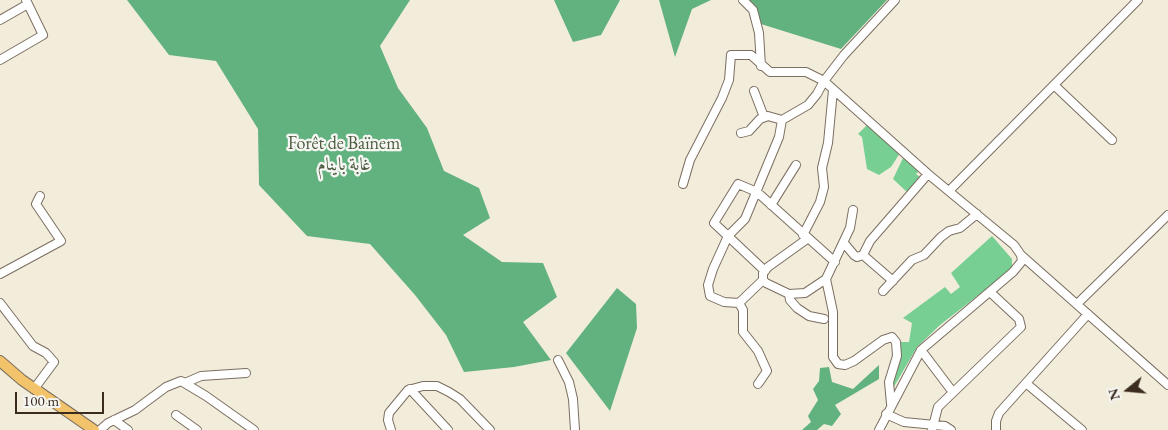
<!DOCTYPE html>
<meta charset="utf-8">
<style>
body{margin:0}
#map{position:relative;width:1168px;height:430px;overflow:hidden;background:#f2ecdb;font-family:"EB Garamond",serif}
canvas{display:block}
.north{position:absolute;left:1103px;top:365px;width:50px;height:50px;-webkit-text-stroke:4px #f6f6f2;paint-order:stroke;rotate:253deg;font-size:14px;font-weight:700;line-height:20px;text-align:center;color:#3b2a1e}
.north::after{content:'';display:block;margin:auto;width:18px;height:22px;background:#3b2a1e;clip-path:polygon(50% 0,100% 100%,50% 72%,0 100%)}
.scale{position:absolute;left:15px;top:392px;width:89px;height:22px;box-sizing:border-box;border:2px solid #3b2a1e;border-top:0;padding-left:6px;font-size:15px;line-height:18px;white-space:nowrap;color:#3b2a1e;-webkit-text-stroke:4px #f6f6f2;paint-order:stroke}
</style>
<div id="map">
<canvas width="1168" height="430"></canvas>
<div class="north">N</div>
<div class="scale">100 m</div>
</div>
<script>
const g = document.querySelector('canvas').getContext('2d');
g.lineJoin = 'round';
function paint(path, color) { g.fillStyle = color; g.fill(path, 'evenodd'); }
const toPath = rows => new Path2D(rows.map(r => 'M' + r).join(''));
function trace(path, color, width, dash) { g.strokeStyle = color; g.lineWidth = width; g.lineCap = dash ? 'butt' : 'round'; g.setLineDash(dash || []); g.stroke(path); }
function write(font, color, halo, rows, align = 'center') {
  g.font = font + ' "EB Garamond",Amiri,serif'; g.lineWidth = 4.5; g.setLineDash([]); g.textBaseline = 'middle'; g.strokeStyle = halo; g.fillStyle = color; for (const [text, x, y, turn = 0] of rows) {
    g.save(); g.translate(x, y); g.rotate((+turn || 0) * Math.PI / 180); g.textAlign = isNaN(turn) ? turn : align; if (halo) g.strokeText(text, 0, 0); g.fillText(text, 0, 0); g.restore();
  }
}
const green = toPath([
 [867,125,900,153,891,167,879,175,867,169,862,137,858,134],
 [904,156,920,170,916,174,920,177,907,192,893,179],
 [992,236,1012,259,1012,266,1008,272,940,325,917,347,892,390,892,381,900,355,899,342,909,342,912,323,903,318,945,287,951,294,960,287,951,273]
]);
const forest = toPath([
 [127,0,410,0,380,46,398,88,427,128,444,171,479,188,490,218,463,235,502,262,543,263,557,297,523,322,551,360,514,367,464,372,446,335,415,295,370,244,307,236,259,185,258,129,216,61,169,55],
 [554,0,620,0,601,35,573,42],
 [659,0,711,0,692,9,675,57],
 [738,0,887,0,841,49,761,24],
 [617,288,636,304,637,328,610,411,566,353],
 [879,365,879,379,835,405,841,414,832,426,824,424,817,430,802,430,811,422,808,416,818,400,813,389,819,381,820,368,829,367,832,382,853,389]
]);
const minor = toPath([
 [743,0,753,10,759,33,761,66],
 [0,20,28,4],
 [0,60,43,35,26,0],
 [1054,85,1112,140],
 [754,91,764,117],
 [741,133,749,131,760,119,768,116,782,120],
 [683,184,690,160,722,98,729,80,731,55,751,55,770,72,806,72,824,81,817,94,808,105,782,120,779,137,745,219,728,236,713,269,708,285,710,296,724,302,739,303],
 [949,191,1138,0],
 [771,205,796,165],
 [803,235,820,202,824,187,822,168,828,143,833,90],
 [807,239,768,267,763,273,763,280,766,283,789,294,805,293,826,279,850,228,853,210],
 [844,243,854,255,857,257,863,255,893,281],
 [863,255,870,241,928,174],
 [1021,255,1168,385],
 [765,271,714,223,738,184,757,192,835,262],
 [0,274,61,241,36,204,40,196],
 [826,279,833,312,833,357,838,364,845,365,854,361,883,340,892,337,896,342,897,356,889,382,891,404],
 [883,291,912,260,924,255,941,237,949,231,960,228,977,214],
 [789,294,790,300,797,308,809,316,824,319],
 [0,303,33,346,46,353,54,362,34,389],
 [1077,304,1168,215],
 [921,350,952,391],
 [558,360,569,382,573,399,575,430],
 [185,383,201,376,246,373],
 [758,384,767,371,758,351,743,332,743,310,739,303,763,280],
 [1027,384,1082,430],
 [410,389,448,430],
 [886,414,904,422,945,426,951,430],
 [176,415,197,430],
 [114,420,128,430],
 [100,430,108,423,135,410,166,387,181,381,206,396,254,430],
 [391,430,388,420,389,413,408,390,423,386,437,386,449,392,460,399,490,430],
 [879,430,921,350,1013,272,1022,261,1021,255,1014,245,928,174,824,81,844,55,895,0],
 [932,430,938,407,1021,327,1019,319,990,292],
 [996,430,996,421,999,413,1088,314]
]);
const major = toPath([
 [0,361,22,380,94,430]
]);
const parkNames = [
 ["Forêt de Baïnem",344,144],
 ["غابة باينام",344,165]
];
paint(green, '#77cf94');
paint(forest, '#61b27e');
trace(minor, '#7b6e60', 10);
trace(major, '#7b6e60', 12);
trace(minor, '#fff', 8);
trace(major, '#f2c36a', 10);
write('18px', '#4d5c41', '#f6f6f2', parkNames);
</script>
